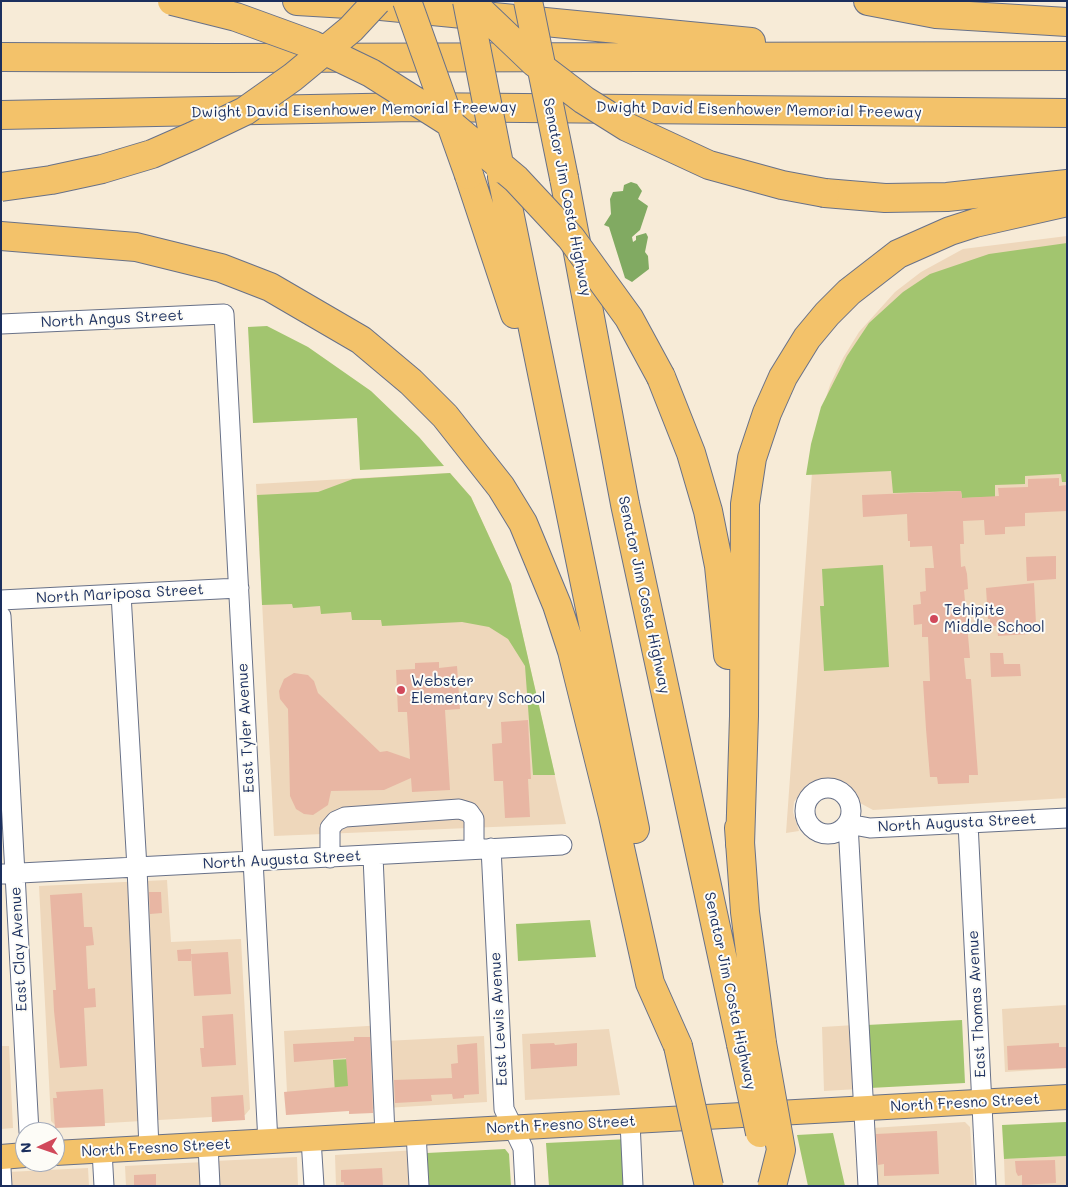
<!DOCTYPE html>
<style>
body{margin:0}
#map{position:relative;width:1068px;height:1187px;overflow:hidden;background:#f7ebd7;font-family:Mali,sans-serif}
canvas{display:block}
.frame{position:absolute;inset:0;border:2px solid #1b2f5e;pointer-events:none}
.north{position:absolute;left:15px;top:1122px;width:50px;height:50px;box-sizing:border-box;background:#fdfcf7;border:1px solid #a3aaba;border-radius:50%;rotate:267deg;font-size:14px;font-weight:700;line-height:20px;text-align:center;color:#1b2f5e}
.north::after{content:'';display:block;margin:auto;width:18px;height:22px;background:#d1495b;clip-path:polygon(50% 0,100% 100%,50% 72%,0 100%)}
</style>
<div id="map">
<canvas width="1068" height="1187"></canvas>
<div class="frame"></div>
<div class="north">N</div>
</div>
<script>
const g = document.querySelector('canvas').getContext('2d');
g.lineJoin = 'round';
function paint(path, color) { g.fillStyle = color; g.fill(path, 'evenodd'); }
const toPath = rows => new Path2D(rows.map(r => 'M' + r).join(''));
function trace(path, color, width, dash) { g.strokeStyle = color; g.lineWidth = width; g.lineCap = dash ? 'butt' : 'round'; g.setLineDash(dash || []); g.stroke(path); }
function write(font, color, halo, rows, align = 'center') {
  g.font = font + ' Mali,sans-serif'; g.lineWidth = 4; g.setLineDash([]); g.textBaseline = 'middle'; g.strokeStyle = halo; g.fillStyle = color; for (const [text, x, y, turn = 0] of rows) {
    g.save(); g.translate(x, y); g.rotate((+turn || 0) * Math.PI / 180); g.textAlign = isNaN(turn) ? turn : align; if (halo) g.strokeText(text, 0, 0); g.fillText(text, 0, 0); g.restore();
  }
}
const built = toPath([
 [1067,236,1067,798,873,810,860,803,853,791,844,783,832,779,818,780,806,786,794,802,793,812,799,831,786,833,813,459,822,410,830,385,843,358,859,332,895,292,921,272,963,249],
 [450,473,471,497,511,584,566,824,274,836,256,484],
 [167,880,171,942,241,939,250,1109,245,1115,56,1126,51,1121,39,886],
 [1067,1005,1067,1068,1005,1072,1002,1009],
 [384,1025,385,1041,484,1036,487,1102,351,1110,348,1059,334,1060,336,1110,288,1113,284,1031],
 [855,1025,858,1089,824,1091,822,1027],
 [609,1029,620,1095,525,1100,522,1034],
 [1,1046,9,1046,13,1128,1,1129],
 [965,1122,970,1127,974,1186,875,1186,872,1128],
 [417,1150,419,1186,336,1186,335,1155],
 [1067,1156,1067,1185,1005,1186,1004,1159],
 [297,1157,298,1186,216,1186,215,1161],
 [205,1162,206,1186,126,1186,125,1166],
 [88,1168,89,1186,9,1186,8,1172]
]);
const green = toPath([
 [1067,243,1067,482,1062,482,1061,474,1025,476,1025,484,995,485,995,497,962,498,961,491,893,493,891,471,806,475,811,444,821,407,847,356,869,323,903,292,930,274,989,254],
 [267,326,308,347,371,391,419,437,444,466,360,470,357,418,253,423,248,327],
 [450,473,471,497,511,584,555,775,533,775,525,666,508,639,489,627,462,622,382,626,381,620,352,620,351,612,321,614,320,606,293,608,292,604,262,605,257,495,318,492,353,479],
 [883,565,889,667,824,671,820,606,824,606,822,569],
 [590,920,596,957,518,961,516,924],
 [962,1020,965,1083,870,1088,867,1025],
 [349,1059,351,1110,336,1110,333,1060],
 [1066,1122,1067,1156,1004,1159,1002,1125],
 [833,1133,845,1186,808,1186,797,1135],
 [629,1139,631,1186,549,1186,546,1143],
 [505,1149,509,1154,511,1186,429,1186,427,1153]
]);
const forest = toPath([
 [631,182,637,184,642,191,638,199,648,206,640,230,632,237,633,242,636,240,636,236,646,233,648,237,645,252,648,256,649,269,632,282,625,278,609,227,604,225,611,214,610,199,613,192,623,191,624,185]
]);
const building = toPath([
 [1059,478,1059,486,1067,485,1067,511,1025,513,1025,526,1005,527,1005,534,985,535,984,520,963,521,964,544,960,544,961,567,965,566,967,574,968,589,964,590,970,658,964,658,966,679,971,679,978,775,969,775,969,783,938,784,937,777,930,777,926,729,923,681,930,681,928,637,922,637,922,624,914,625,913,605,921,604,920,592,926,591,925,568,934,568,932,546,910,547,910,541,908,541,907,514,863,517,862,495,961,491,962,498,999,496,998,488,1028,487,1028,479],
 [1056,556,1056,579,1027,581,1026,557],
 [1034,583,1036,624,1028,624,1029,634,998,636,997,626,990,626,990,619,988,619,986,588],
 [990,653,1003,653,1004,664,1020,664,1021,676,991,677],
 [439,662,439,668,457,666,460,709,445,710,450,790,412,792,411,778,384,790,331,791,328,805,313,815,304,814,296,809,290,796,288,709,280,699,279,691,284,679,294,673,308,675,314,681,318,693,380,752,387,751,410,759,407,712,398,712,396,670,415,669,415,663],
 [528,720,531,779,528,779,530,817,505,818,503,781,494,781,492,744,502,743,501,722],
 [149,892,161,892,162,913,150,914],
 [82,893,84,927,92,927,94,945,86,946,88,989,95,988,96,1007,84,1008,87,1066,60,1068,54,1011,53,990,56,990,50,895],
 [191,949,191,961,178,961,177,950],
 [228,952,231,994,194,996,191,954],
 [233,1014,236,1065,202,1067,200,1048,204,1048,202,1016],
 [354,1037,370,1037,373,1113,349,1114,349,1111,286,1115,284,1092,348,1086,346,1058,294,1062,293,1044,354,1041],
 [477,1043,479,1094,464,1095,464,1098,453,1099,452,1094,431,1095,432,1101,395,1103,394,1080,452,1078,451,1064,458,1063,457,1045],
 [554,1043,555,1045,577,1043,577,1066,531,1069,530,1044],
 [1059,1043,1059,1047,1067,1047,1067,1068,1008,1070,1007,1046],
 [103,1089,105,1126,55,1128,53,1098,57,1098,56,1092],
 [243,1095,245,1120,212,1122,211,1097],
 [937,1131,939,1174,884,1176,884,1164,878,1165,876,1134],
 [1055,1160,1056,1183,1022,1185,1022,1175,1018,1176,1016,1172,1015,1161],
 [382,1168,383,1186,344,1186,344,1182,341,1182,341,1170],
 [156,1174,156,1186,134,1186,134,1175]
]);
const minor = toPath([
 [1,324,224,314,268,1142],
 [121,594,137,868,149,1148],
 [1,600,239,588],
 [1,616,29,1132],
 '805 811a23 23 0 1 1 46 0a23 23 0 1 1-46 0Z',
 [968,823,986,1186],
 [491,848,504,1109,523,1148,525,1186],
 [373,856,385,1135],
 [330,858,330,828,336,821,345,817,459,809,469,812,474,819,474,849],
 [1,874,562,845],
 [630,1122,633,1186],
 [416,1133,419,1186],
 [311,1139,314,1186],
 [208,1145,210,1186],
 [102,1151,104,1186],
 [1,1168,2,1186],
 [868,1186,848,824,870,828,1067,818]
]);
const major = toPath([
 [55,1153,1067,1097],
 [1,1157,25,1155]
]);
const highway = toPath([
 [297,1,381,6,751,42],
 [868,1,936,14,1067,22],
 [1,57,220,58,1067,56],
 [1,115,414,107,1067,113],
 [469,175,515,314],
 [502,177,635,829],
 [564,178,625,504,741,1044],
 [825,193,885,198,947,197,1067,184],
 [1,236,136,247,221,268,270,287,361,340,411,382,445,416,501,487,523,523,557,605,572,651,613,816,650,983,678,1046],
 [661,377,691,453,708,511,719,566,728,655],
 [739,828,745,912,762,1043],
 [740,845,744,716,745,504,752,458,767,413,783,377,807,338,827,314,849,292,898,254,950,231,975,223,1067,202]
]);
const highwayBridge = toPath([
 [172,1,236,17,313,45,371,73,447,121,516,179,571,238,629,318,661,377],
 [407,1,469,175],
 [467,1,500,169],
 [470,1,534,62,584,100,627,127,709,165,782,185,825,193],
 [528,1,564,178],
 [1,187,51,180,102,169,152,154,193,136,245,111,293,77,351,29,377,1],
 [762,1043,781,1150,772,1186],
 [741,1044,760,1133],
 [678,1046,709,1186]
]);
const markers = [
 [934,619,5,"#d1495b"],
 [401,690,5,"#d1495b"]
];
const streetNames = [
 ["Dwight David Eisenhower Memorial Freeway",354,110,-1],
 ["Dwight David Eisenhower Memorial Freeway",759,110,1],
 ["Senator Jim Costa Highway",567,197,79],
 ["North Angus Street",112,319,-3],
 ["North Mariposa Street",120,594,-3],
 ["Senator Jim Costa Highway",644,595,78],
 ["East Tyler Avenue",246,728,-93],
 ["North Augusta Street",957,823,-3],
 ["North Augusta Street",282,860,-3],
 ["East Clay Avenue",19,949,-93],
 ["Senator Jim Costa Highway",730,991,78],
 ["East Thomas Avenue",977,1004,-93],
 ["East Lewis Avenue",499,1019,-93],
 ["North Fresno Street",965,1103,-3],
 ["North Fresno Street",561,1125,-3],
 ["North Fresno Street",156,1148,-3]
];
const poiNames = [
 ["Tehipite",944,610],
 ["Middle School",944,627],
 ["Webster",411,681],
 ["Elementary School",411,698]
];
paint(built, '#eed7bb');
paint(green, '#a2c56f');
paint(forest, '#81aa62');
paint(building, '#e8b6a3');
trace(minor, '#687188', 21);
trace(major, '#687188', 26);
trace(highway, '#687188', 30);
trace(minor, '#fff', 19);
trace(major, '#f3c26a', 24);
trace(highway, '#f3c26a', 28);
trace(highwayBridge, '#687188', 30, []);
trace(highwayBridge, '#f3c26a', 28);
for (const [x, y, r, color] of markers) { const dot = new Path2D(); dot.arc(x, y, r, 0, 2 * Math.PI); g.fillStyle = color; g.fill(dot); trace(dot, '#fdfcf7', 2); }
write('15px', '#1b2f5e', '#fdfcf7', streetNames);
write('15px', '#1b2f5e', '#fdfcf7', poiNames, 'left');
</script>
